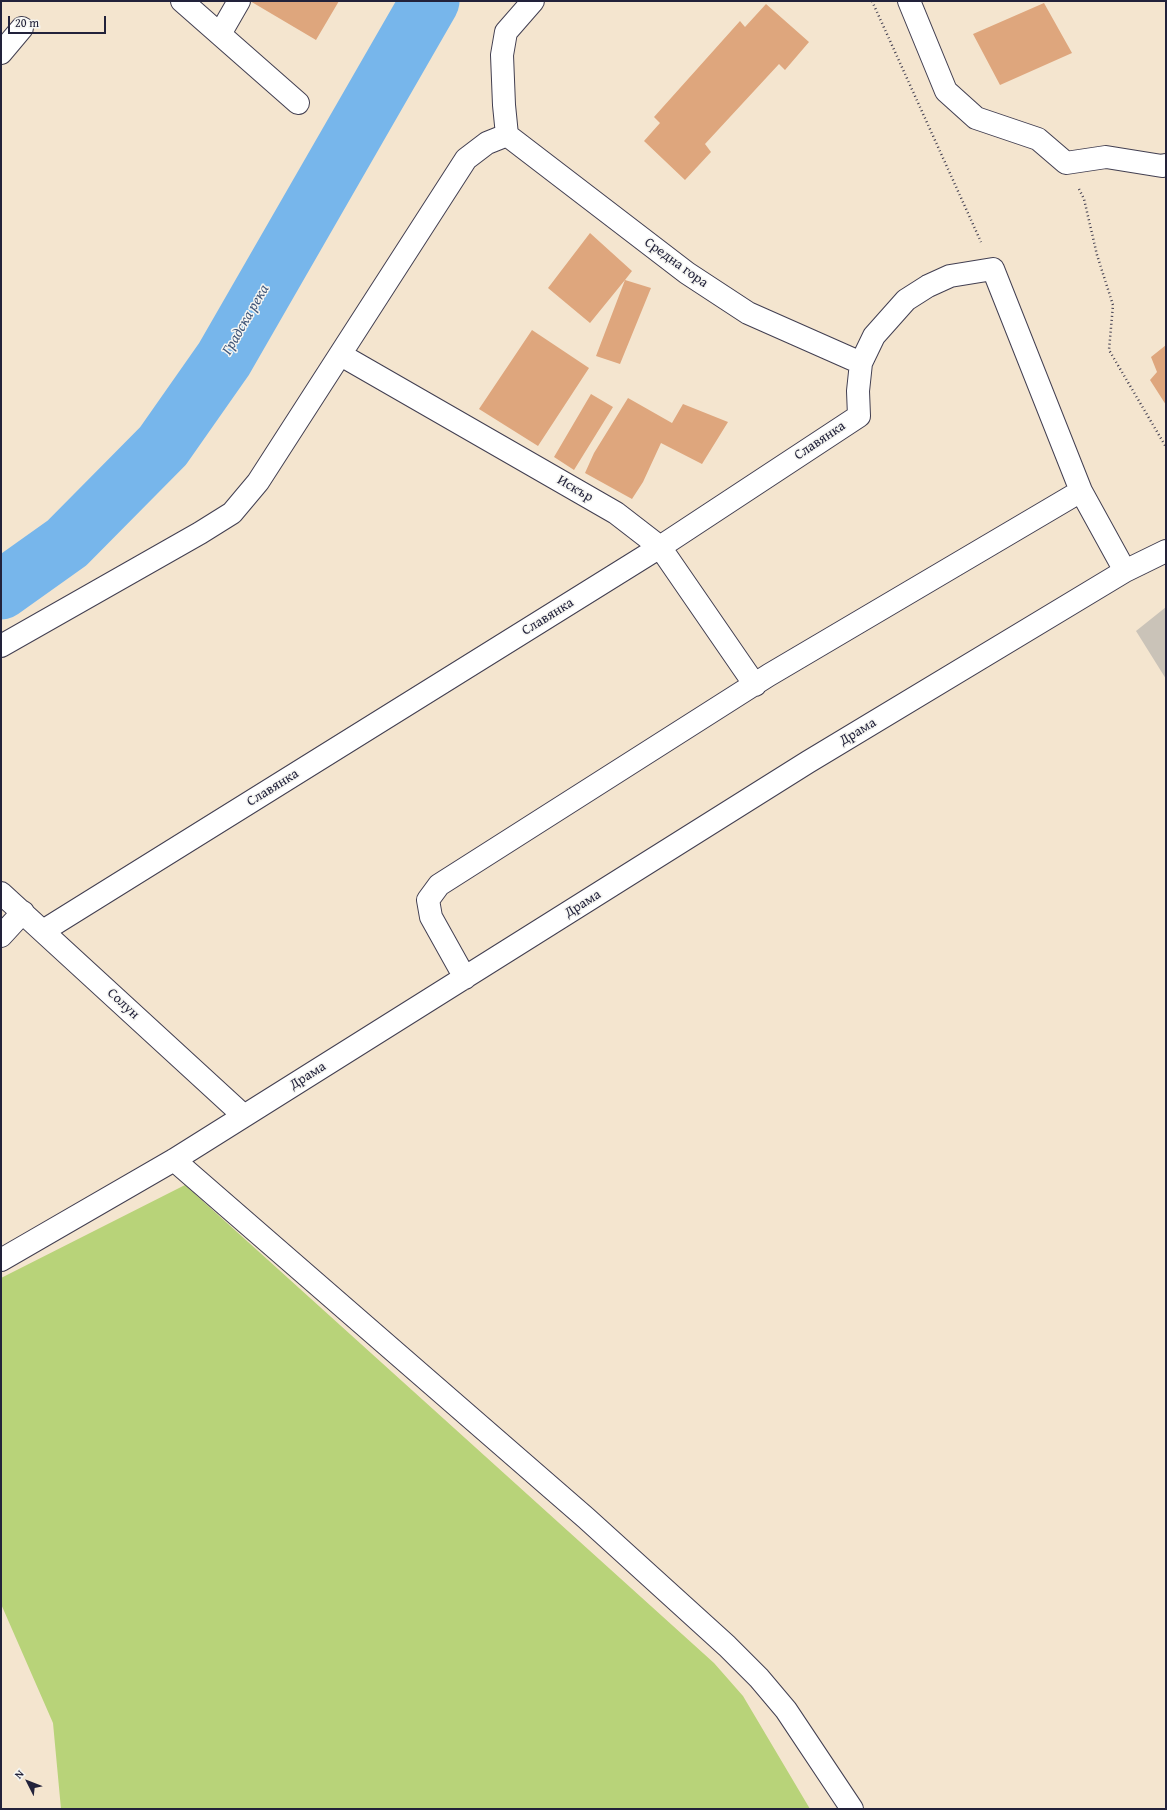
<!DOCTYPE html>
<meta charset="utf-8">
<style>
body{margin:0}
#map{position:relative;width:1167px;height:1810px;overflow:hidden;background:#f4e5cf;font-family:"Gentium Book Plus",serif}
canvas{display:block}
.frame{position:absolute;inset:0;border:2px solid #22223b;pointer-events:none}
.north{position:absolute;left:8px;top:1762px;width:40px;height:40px;-webkit-text-stroke:3px #f6f6f2;paint-order:stroke;rotate:312deg;font-size:11px;font-weight:700;line-height:16px;text-align:center;color:#22223b}
.north::after{content:'';display:block;margin:auto;width:14px;height:18px;background:#22223b;clip-path:polygon(50% 0,100% 100%,50% 72%,0 100%)}
.scale{position:absolute;left:8px;top:16px;width:98px;height:18px;box-sizing:border-box;border:2px solid #22223b;border-top:0;padding-left:5px;font-size:12px;line-height:14px;white-space:nowrap;color:#22223b;-webkit-text-stroke:3px #f6f6f2;paint-order:stroke}
</style>
<div id="map">
<canvas width="1167" height="1810"></canvas>
<div class="frame"></div>
<div class="north">N</div>
<div class="scale">20 m</div>
</div>
<script>
const g = document.querySelector('canvas').getContext('2d');
g.lineJoin = 'round';
function paint(path, color) { g.fillStyle = color; g.fill(path, 'evenodd'); }
const toPath = rows => new Path2D(rows.map(r => 'M' + r).join(''));
function trace(path, color, width, dash) { g.strokeStyle = color; g.lineWidth = width; g.lineCap = dash ? 'butt' : 'round'; g.setLineDash(dash || []); g.stroke(path); }
function write(font, color, halo, rows, align = 'center') {
  g.font = font + ' "Gentium Book Plus",serif'; g.lineWidth = 3; g.setLineDash([]); g.textBaseline = 'middle'; g.strokeStyle = halo; g.fillStyle = color; for (const [text, x, y, turn = 0] of rows) {
    g.save(); g.translate(x, y); g.rotate((+turn || 0) * Math.PI / 180); g.textAlign = isNaN(turn) ? turn : align; if (halo) g.strokeText(text, 0, 0); g.fillText(text, 0, 0); g.restore();
  }
}
const industrial = toPath([
 [1166,607,1166,679,1136,631]
]);
const green = toPath([
 [185,1185,714,1663,743,1696,810,1809,61,1809,53,1723,1,1604,1,1278]
]);
const river = toPath([
 [1,590,67,543,163,446,224,359,430,1]
]);
const building = toPath([
 [250,1,339,1,316,40],
 [1044,3,1072,53,1000,85,973,34],
 [766,4,809,42,785,70,779,64,705,144,711,152,685,180,644,141,660,123,654,117,740,21,745,27],
 [590,233,632,271,625,280,651,288,620,364,596,356,625,280,590,323,548,288],
 [532,330,589,368,538,446,479,409],
 [1166,345,1166,405,1150,380,1157,372,1151,357],
 [591,394,613,407,574,470,554,457],
 [628,398,672,423,683,404,728,422,702,464,661,443,643,482,632,499,585,473,594,453]
]);
const path = toPath([
 [872,1,981,242],
 [1079,189,1084,199,1097,255,1113,305,1109,350,1166,447]
]);
const minor = toPath([
 [182,1,298,103],
 [909,1,946,91,976,118,1038,139,1066,163,1106,157,1162,166,1166,165],
 [220,34,239,1],
 [1,53,22,28],
 [507,135,687,273,748,313,861,363],
 [507,135,504,105,502,55,506,32,533,1],
 [341,355,616,513,660,547,755,685],
 [1,646,200,533,232,513,258,482,466,159,487,143,507,135],
 [1,893,244,1116],
 [43,931,660,547,859,416,858,391,861,363,874,336,906,300,928,286,950,276,993,269,1081,491,1125,571],
 [1,936,23,912],
 [465,978,431,917,428,900,439,885,769,675,1081,491],
 [174,1160,586,1518,727,1646,759,1678,786,1710,852,1809],
 [1,1260,174,1160,808,762,1125,571,1166,551]
]);
const streetNames = [
 ["Средна гора",676,263,36],
 ["Славянка",820,441,-34],
 ["Искър",575,489,30],
 ["Славянка",548,617,-32],
 ["Драма",858,732,-31],
 ["Славянка",273,788,-32],
 ["Драма",583,904,-32],
 ["Солун",123,1004,43],
 ["Драма",308,1076,-32]
];
const waterNames = [
 ["Градска река",246,320,-60]
];
paint(industrial, '#cac3b8');
paint(green, '#b8d379');
trace(river, '#77b6eb', 59);
paint(building, '#dea67d');
trace(minor, '#423f51', 24);
trace(path, '#423f51', 2.5, [1, 3]);
trace(minor, '#fff', 22);
write('14px', '#22223b', '#f6f6f2', streetNames);
write('italic 15px', '#405679', '#f6f6f2', waterNames);
</script>
